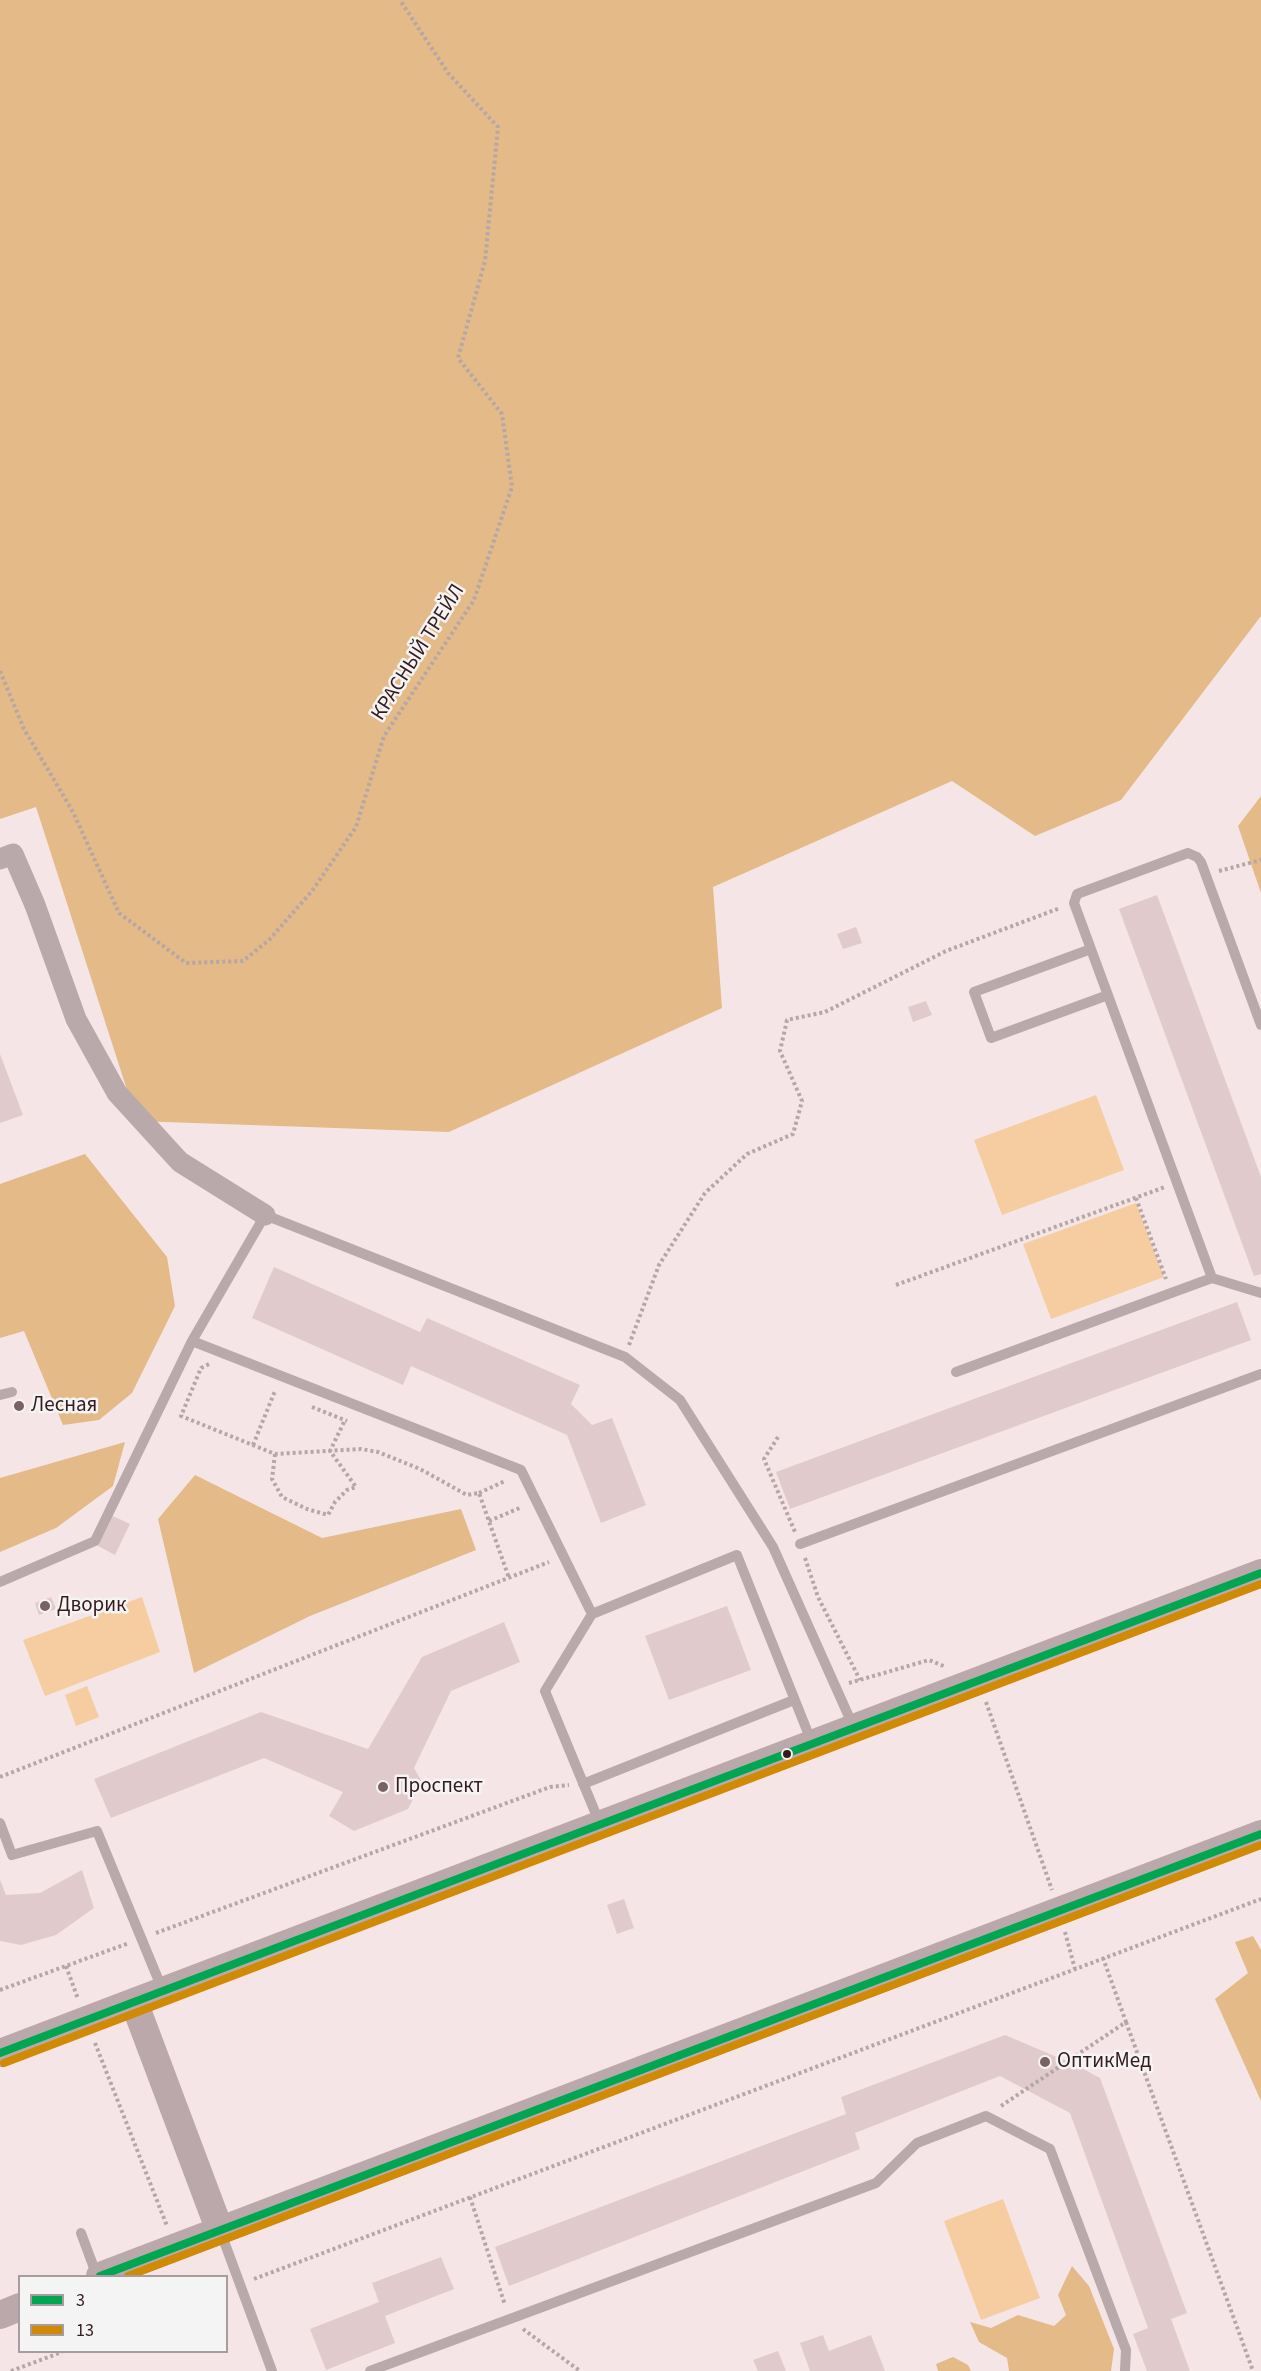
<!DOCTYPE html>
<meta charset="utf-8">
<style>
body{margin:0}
#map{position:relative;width:1261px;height:2371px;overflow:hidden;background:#f6e5e6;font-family:"Source Sans 3",sans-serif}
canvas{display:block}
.legend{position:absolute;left:18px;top:2275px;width:210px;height:78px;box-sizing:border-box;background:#f4f4f4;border:2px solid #a89d9e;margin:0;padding:8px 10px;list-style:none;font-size:18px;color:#361a1e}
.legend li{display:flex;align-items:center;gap:12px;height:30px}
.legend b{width:30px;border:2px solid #a89d9e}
</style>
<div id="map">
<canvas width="1261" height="2371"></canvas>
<ul class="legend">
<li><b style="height:8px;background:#00a651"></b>3</li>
<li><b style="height:8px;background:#d08a06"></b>13</li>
</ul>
</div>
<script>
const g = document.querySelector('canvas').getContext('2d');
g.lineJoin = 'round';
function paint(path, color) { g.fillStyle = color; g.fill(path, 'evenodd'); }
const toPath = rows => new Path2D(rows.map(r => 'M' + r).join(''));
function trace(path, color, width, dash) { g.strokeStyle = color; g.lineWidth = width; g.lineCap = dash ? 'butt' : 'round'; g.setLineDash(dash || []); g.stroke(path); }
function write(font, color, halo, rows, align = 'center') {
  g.font = font + ' "Source Sans 3",sans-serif'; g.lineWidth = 5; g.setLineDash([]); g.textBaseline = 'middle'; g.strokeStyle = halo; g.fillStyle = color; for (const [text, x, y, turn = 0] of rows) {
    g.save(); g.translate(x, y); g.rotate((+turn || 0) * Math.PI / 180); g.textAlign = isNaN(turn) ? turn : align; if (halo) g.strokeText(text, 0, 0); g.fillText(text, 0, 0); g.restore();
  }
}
const green = toPath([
 [1096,1095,1124,1170,1002,1215,974,1140],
 [1136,1203,1164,1277,1051,1319,1023,1244],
 [142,1597,160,1652,45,1696,23,1640],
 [87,1686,99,1717,76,1726,65,1695],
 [1003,2199,1040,2298,981,2320,944,2221]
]);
const forest = toPath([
 [0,0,1261,0,1261,616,1121,800,1035,836,952,781,713,887,722,1008,449,1132,137,1121,36,807,0,819],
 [1261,796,1261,893,1238,826],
 [85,1154,167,1257,175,1306,132,1393,99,1420,63,1425,24,1331,0,1338,0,1184],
 [125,1442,113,1486,56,1528,0,1552,0,1478],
 [195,1475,322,1538,461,1509,476,1550,310,1616,194,1673,158,1519],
 [1253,1936,1261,1950,1261,2101,1215,1999,1248,1973,1235,1942],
 [1072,2266,1089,2286,1114,2349,1111,2371,1009,2371,1007,2358,979,2342,970,2322,991,2328,1018,2315,1054,2326,1066,2315,1058,2295],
 [953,2357,968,2365,971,2371,938,2371,936,2364]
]);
const building = toPath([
 [1157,895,1261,1177,1261,1274,1254,1276,1119,909],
 [856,927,862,943,843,949,837,934],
 [926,1001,932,1015,913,1022,908,1007],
 [0,1054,23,1115,0,1123],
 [274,1267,420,1332,427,1318,580,1385,571,1404,592,1425,612,1418,646,1505,601,1523,567,1435,411,1366,403,1385,252,1318],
 [1237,1302,1251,1340,790,1509,776,1472],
 [113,1516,130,1524,115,1555,98,1546],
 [51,1597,56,1609,39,1615,35,1603],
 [727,1606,751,1670,669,1700,645,1636],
 [504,1622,520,1662,451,1691,414,1768,422,1782,408,1809,354,1831,329,1816,343,1792,264,1758,111,1818,94,1779,261,1712,368,1749,422,1657],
 [82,1870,94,1908,56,1935,21,1945,0,1941,0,1880,6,1895,40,1893],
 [624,1899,634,1928,617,1934,607,1905],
 [1005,2035,1078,2066,1100,2078,1187,2313,1171,2319,1190,2371,1147,2371,1133,2334,1148,2328,1070,2113,1000,2076,855,2133,860,2149,509,2286,495,2247,846,2114,841,2097],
 [441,2257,454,2289,385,2316,395,2343,326,2370,310,2329,379,2302,372,2283],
 [823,2335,829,2351,871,2335,885,2371,810,2371,800,2343],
 [778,2351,786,2371,758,2371,753,2360]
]);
const path = toPath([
 [0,671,24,729,73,812,119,913,186,963,243,961,269,940,312,891,356,827,384,736,474,600,512,487,502,414,458,358,485,261,498,127,448,73,400,0],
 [1219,871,1261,860],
 [1136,1198,1166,1279],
 [896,1285,1165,1187],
 [629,1345,659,1265,705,1193,747,1154,793,1134,802,1101,780,1051,787,1020,825,1012,946,951,1060,908],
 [209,1364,201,1368,181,1416,275,1454,361,1449,378,1452,420,1469,467,1495,479,1493,509,1578],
 [312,1407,347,1421],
 [778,1437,764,1459,795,1532],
 [253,1445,275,1391],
 [275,1454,272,1479,282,1497,307,1509,328,1515,335,1502,347,1490,356,1487,330,1451,345,1420],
 [479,1493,505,1481],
 [489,1521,522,1507],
 [805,1558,818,1597,860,1680],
 [849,1683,929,1660,946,1667],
 [986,1702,1052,1890],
 [0,1777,549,1562],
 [1065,1932,1075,1969],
 [156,1933,550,1787,569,1785],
 [66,1966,78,1999],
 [0,1990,129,1943],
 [1126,2022,1253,2371],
 [95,2043,167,2226],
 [1001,2106,1126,2022,1103,1958],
 [470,2197,505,2305],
 [254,2279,1261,1899],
 [523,2329,580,2371],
 [11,2371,62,2352]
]);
const lane = toPath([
 [1091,949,974,992,991,1038,1108,995],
 [1212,1278,1074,903,1077,894,1188,853,1197,857,1201,862,1261,1025],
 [192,1341,265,1215,625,1357,680,1400,773,1547,854,1728],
 [956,1372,1212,1278,1261,1293],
 [0,1395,12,1392],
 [800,1544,1261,1374],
 [0,1582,95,1541,192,1341,521,1470,592,1614,545,1691,600,1824],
 [592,1614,737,1555,812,1743],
 [583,1784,794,1700],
 [0,1823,12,1855,97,1831,163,1991],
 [81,2233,97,2276],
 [221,2233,272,2371],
 [370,2371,876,2183,917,2143,986,2116,1050,2149,1126,2350,1125,2371]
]);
const street = toPath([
 [0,859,13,854,35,905,76,1019,117,1093,180,1162,265,1215]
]);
const secondary = toPath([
 [134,2002,220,2231],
 [0,2053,1261,1573],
 [100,2276,1261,1834],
 [0,2315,20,2307]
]);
const bus1 = toPath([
 [0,2053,1261,1573],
 [100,2276,1261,1834]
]);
const bus2 = toPath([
 [4,2063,1261,1584],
 [128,2276,1261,1845]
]);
const markers = [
 [19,1406,6,"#796164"],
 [45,1606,6,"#796164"],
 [787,1754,5,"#361a1e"],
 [383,1787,6,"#796164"],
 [1045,2062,6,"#796164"]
];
const streetNames = [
 ["КРАСНЫЙ ТРЕЙЛ",419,653,-58]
];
const poiNames = [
 ["Лесная",31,1406],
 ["Дворик",57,1606],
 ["Проспект",395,1787],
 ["ОптикМед",1057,2062]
];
paint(green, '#f5cda1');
paint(forest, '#e3ba88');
paint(building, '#e1cacc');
trace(path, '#b5a7a8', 4, [3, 3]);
trace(lane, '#baa9aa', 10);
trace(street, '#baa9aa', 21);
trace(secondary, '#baa8aa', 28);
trace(bus1, '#00a651', 8);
trace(bus2, '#d08a06', 8);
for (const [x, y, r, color] of markers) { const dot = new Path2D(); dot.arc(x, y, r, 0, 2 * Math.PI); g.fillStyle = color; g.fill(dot); trace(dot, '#f4f4f4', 2); }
write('21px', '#361a1e', '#f4f4f4', streetNames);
write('21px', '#361a1e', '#f4f4f4', poiNames, 'left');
</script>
